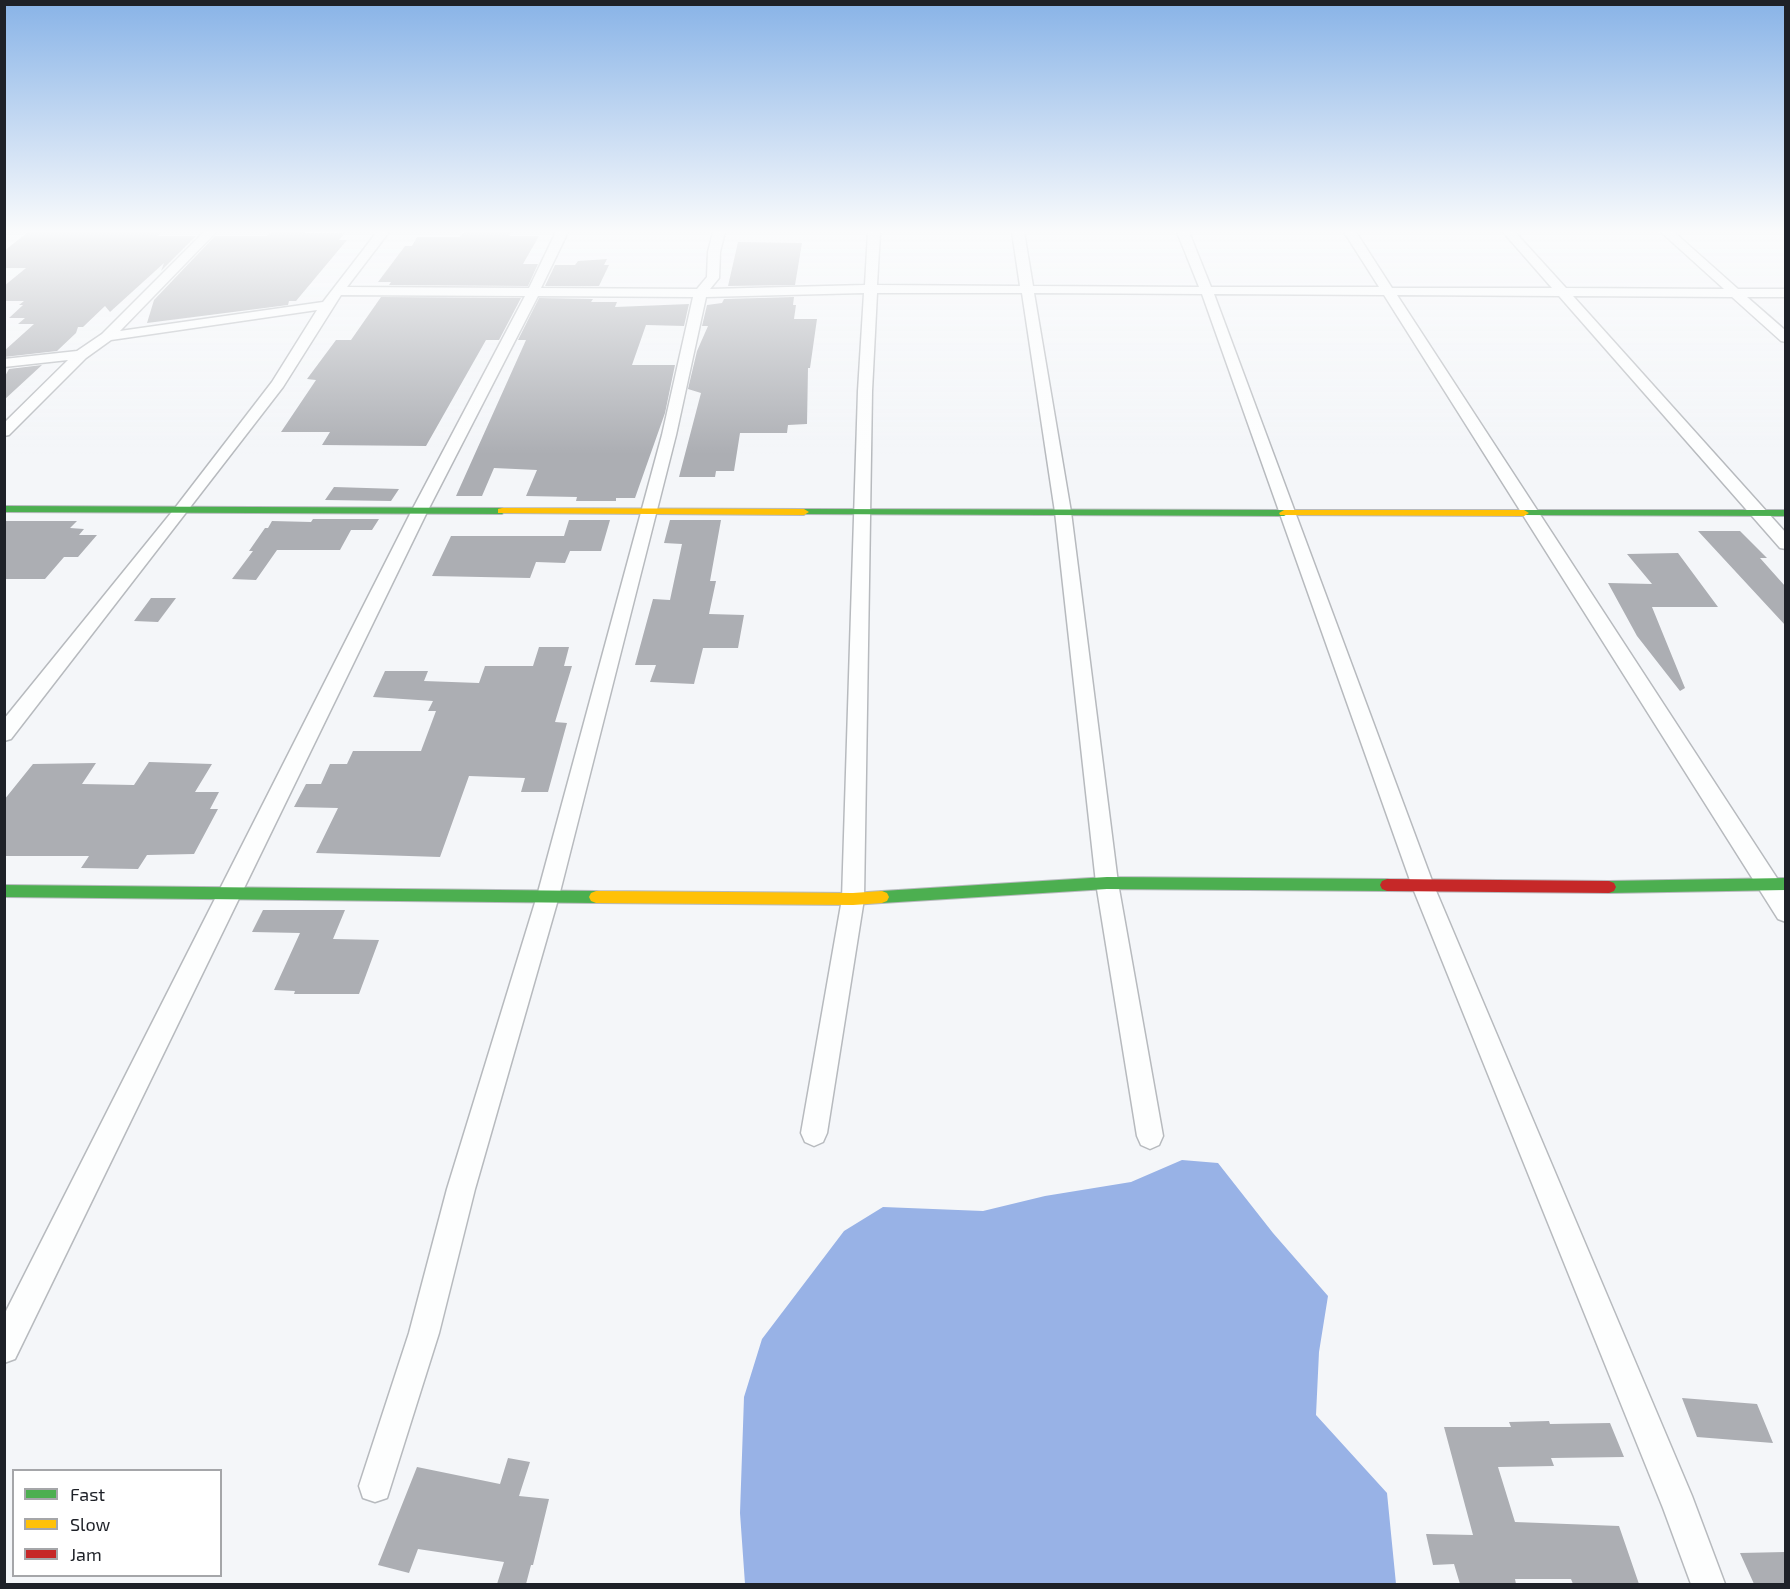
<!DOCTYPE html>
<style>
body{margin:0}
#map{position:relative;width:1790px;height:1589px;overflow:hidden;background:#f4f6f9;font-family:"Exo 2",sans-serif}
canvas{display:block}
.frame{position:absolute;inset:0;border:6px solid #1e2128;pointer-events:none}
.legend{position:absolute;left:12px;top:1469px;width:210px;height:108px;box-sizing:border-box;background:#fff;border:2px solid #a5a6a9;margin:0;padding:8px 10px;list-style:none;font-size:18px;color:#1e2128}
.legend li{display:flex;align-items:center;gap:12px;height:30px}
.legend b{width:30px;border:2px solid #a5a6a9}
</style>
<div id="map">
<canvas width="1790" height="1589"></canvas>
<div class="frame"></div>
<ul class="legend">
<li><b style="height:8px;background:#4caf50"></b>Fast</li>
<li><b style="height:8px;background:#ffc107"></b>Slow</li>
<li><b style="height:8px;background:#c62828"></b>Jam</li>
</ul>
</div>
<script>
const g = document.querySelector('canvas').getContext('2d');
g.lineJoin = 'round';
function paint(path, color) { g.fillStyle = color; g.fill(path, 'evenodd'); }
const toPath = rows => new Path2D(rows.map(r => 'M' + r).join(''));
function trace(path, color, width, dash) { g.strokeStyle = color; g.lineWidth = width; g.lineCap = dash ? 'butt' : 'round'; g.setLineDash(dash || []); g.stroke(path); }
const water = toPath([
 [1182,1160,1218,1163,1273,1233,1328,1296,1319,1352,1316,1415,1387,1493,1396,1584,745,1584,740,1513,744,1397,762,1339,844,1231,883,1207,983,1211,1045,1196,1131,1182]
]);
const building = toPath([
 [28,232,161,232,158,236,196,236,161,271,164,263,110,312,105,306,83,327,78,327,76,333,57,351,4,357,4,351,34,324,18,324,25,318,9,318,23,305,19,305,24,301,4,301,4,286,26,268,4,268,4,251],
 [271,232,345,233,339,240,347,240,296,301,289,301,288,305,147,323,154,300,215,236,267,236],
 [464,232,511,232,509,236,539,236,523,264,538,264,528,286,389,285,391,282,378,282,405,246,412,246,417,237,460,237],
 [738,242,802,243,795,285,728,286],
 [607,259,604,265,609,265,599,286,545,286,555,265,575,265,578,261],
 [381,297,521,298,499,340,486,340,426,446,322,445,330,432,281,432,316,380,307,379,336,340,351,340],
 [794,297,793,305,796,305,794,319,817,319,810,368,808,368,807,424,788,425,787,433,740,433,734,471,716,471,715,477,679,477,701,393,688,389,697,351,708,326,702,326,707,305,722,303,724,299],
 [539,298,593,299,591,302,617,302,615,307,689,304,684,326,646,325,632,365,675,365,665,413,635,498,616,498,616,501,576,501,577,497,526,496,537,470,494,468,482,496,456,496,526,340,518,340],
 [42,365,4,400,4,378,9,369],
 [334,487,399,489,391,501,325,500],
 [313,519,379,519,372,530,351,530,340,550,277,550,256,580,232,579,253,551,249,551,265,528,268,528,272,521,311,522],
 [569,520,610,520,601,551,570,551,565,563,536,562,530,578,432,576,451,536,564,536],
 [670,520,721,520,710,581,716,581,709,614,744,615,738,648,703,648,694,684,650,682,656,665,635,665,653,599,670,600,682,544,664,543],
 [4,521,77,521,70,528,84,529,79,535,97,535,78,557,64,557,45,579,4,579],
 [1698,531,1740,531,1767,558,1760,558,1785,586,1785,625],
 [1678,553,1718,607,1652,607,1685,688,1680,691,1637,636,1608,583,1652,584,1627,554],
 [151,598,176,598,158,622,134,621],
 [539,647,569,647,564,666,572,666,555,722,567,723,548,792,521,792,525,778,469,776,440,857,316,853,338,808,294,807,306,784,321,784,330,764,347,764,353,751,421,751,436,711,428,711,433,701,373,697,385,671,428,671,424,681,479,683,485,666,533,666],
 [149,762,212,764,195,792,219,792,210,809,218,809,194,854,147,855,138,869,81,868,89,856,4,856,4,800,33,764,96,763,82,784,134,785],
 [263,910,345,910,333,939,379,940,359,994,294,994,295,991,274,990,300,933,252,932],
 [1682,1398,1757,1404,1773,1443,1697,1437],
 [1549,1421,1550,1424,1610,1423,1624,1457,1551,1458,1554,1466,1498,1467,1515,1522,1619,1526,1639,1584,1573,1584,1571,1579,1515,1579,1516,1584,1460,1584,1454,1564,1433,1565,1426,1534,1473,1535,1444,1427,1511,1427,1509,1422],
 [508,1458,530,1462,519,1496,549,1499,533,1565,531,1565,526,1584,497,1584,504,1562,418,1549,409,1573,378,1565,417,1467,500,1484],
 [1785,1552,1785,1584,1754,1584,1740,1553]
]);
const street = toPath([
 [204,232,216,232,120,331,323,302,377,232,389,232,347,287,529,288,556,232,568,232,541,288,697,289,707,277,708,252,713,232,725,232,720,252,719,278,710,289,865,285,868,232,880,232,877,285,1020,286,1012,232,1024,232,1033,286,1199,287,1177,232,1189,232,1211,287,1379,287,1344,232,1356,232,1392,288,1552,288,1503,232,1515,232,1566,288,1724,289,1661,232,1674,232,1738,289,1786,289,1786,297,1747,297,1786,331,1786,342,1781,341,1732,297,1573,296,1786,533,1786,549,1780,548,1559,296,1397,295,1786,892,1786,922,1778,919,1384,295,1214,294,1434,886,1692,1496,1725,1584,1691,1584,1663,1508,1412,886,1202,294,1034,293,1071,512,1118,883,1163,1136,1159,1145,1150,1149,1141,1145,1137,1136,1096,883,1055,512,1022,293,877,293,872,391,864,899,827,1133,823,1142,814,1146,805,1142,801,1133,842,899,858,391,864,293,706,297,676,435,559,896,475,1189,439,1333,387,1498,375,1502,363,1498,359,1486,409,1333,447,1189,537,896,662,435,693,297,538,296,427,512,15,1359,4,1363,4,1315,411,512,525,296,341,295,283,387,11,739,4,741,4,719,175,508,272,382,317,310,111,340,86,358,9,435,4,436,4,423,68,360,4,367,4,359,77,351,102,334,204,232]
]);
const fast = toPath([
 [4,506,502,508,507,511,502,514,4,512,4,506],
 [804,509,1284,510,1289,513,1284,516,800,514,799,512,804,509],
 [1524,510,1786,510,1786,516,1520,515,1519,513,1524,510],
 [1107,877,1387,879,1392,881,1394,885,1392,889,1387,891,1107,889,882,903,877,901,875,897,877,893,882,891,1107,877],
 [1786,878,1786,890,1609,893,1604,891,1602,887,1604,883,1609,881,1786,878],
 [4,885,596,891,601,893,603,897,601,901,596,903,4,897,4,885]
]);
const slow = toPath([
 [502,508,804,509,809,512,804,515,498,513,498,509,502,508],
 [1284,510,1524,510,1529,513,1524,516,1280,515,1279,513,1284,510],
 [596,891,853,893,882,891,887,893,889,897,887,901,882,903,853,905,596,903,591,901,589,897,591,893,596,891]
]);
const jam = toPath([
 [1387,879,1609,881,1614,883,1616,887,1614,891,1609,893,1387,891,1382,889,1380,885,1382,881,1387,879]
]);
paint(water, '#98b2e6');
paint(building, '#acaeb3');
trace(street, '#b7babe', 3);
trace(fast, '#b7babe', 2);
trace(slow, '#b7babe', 2);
trace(jam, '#b7babe', 2);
paint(street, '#fdfefe');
paint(fast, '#4caf50');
paint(slow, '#ffc107');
paint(jam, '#c62828');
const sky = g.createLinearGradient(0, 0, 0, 454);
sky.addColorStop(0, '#88b3e7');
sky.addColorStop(0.51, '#fafbfc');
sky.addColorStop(1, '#fafbfc00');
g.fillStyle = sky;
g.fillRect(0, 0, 1790, 454);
</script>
